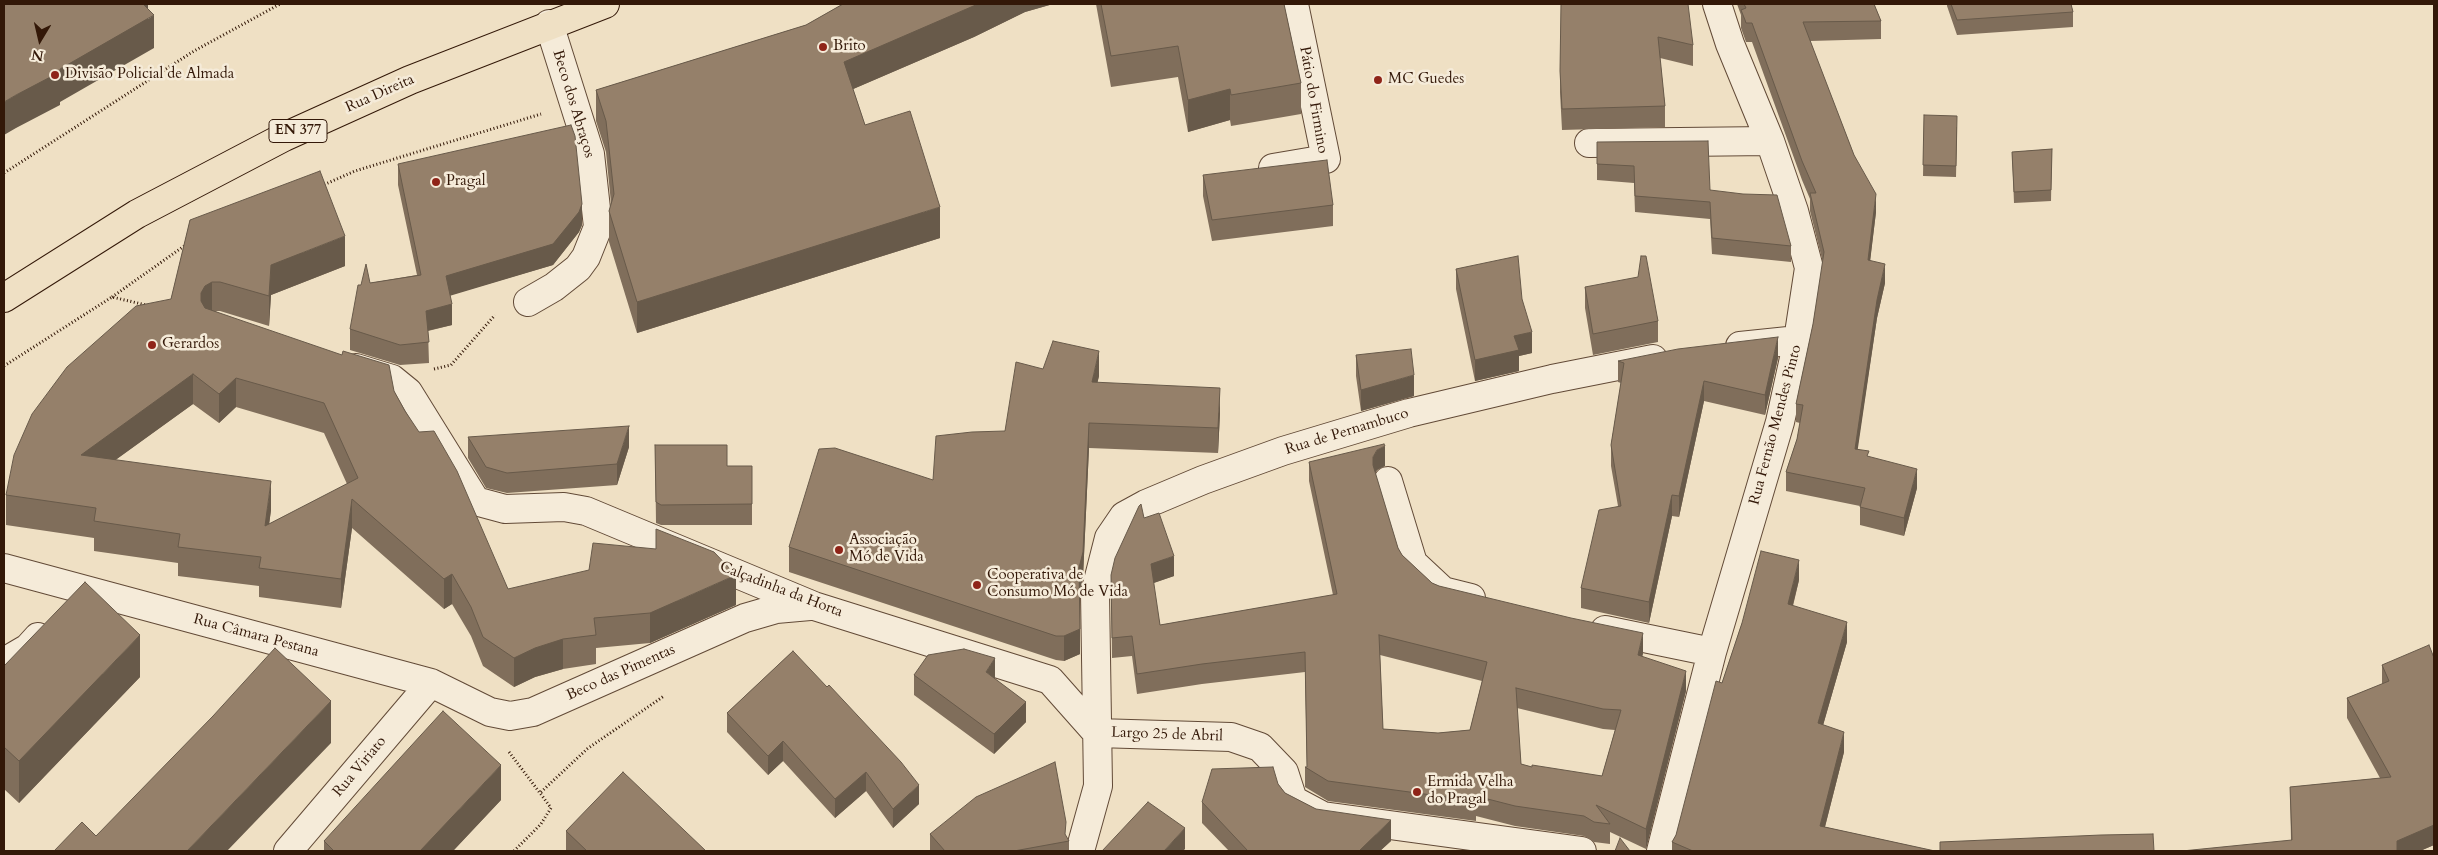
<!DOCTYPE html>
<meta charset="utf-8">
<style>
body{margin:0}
#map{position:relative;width:2438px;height:855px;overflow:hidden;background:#efe0c4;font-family:Cardo,serif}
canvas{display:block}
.frame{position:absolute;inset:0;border:5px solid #331808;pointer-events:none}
.north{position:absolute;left:15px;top:15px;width:50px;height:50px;-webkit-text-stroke:4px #f5ebd9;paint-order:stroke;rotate:189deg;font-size:14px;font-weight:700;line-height:20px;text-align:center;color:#331808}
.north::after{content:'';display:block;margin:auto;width:18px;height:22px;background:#331808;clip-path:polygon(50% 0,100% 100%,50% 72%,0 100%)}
</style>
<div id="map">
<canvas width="2438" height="855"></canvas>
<div class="frame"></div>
<div class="north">N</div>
</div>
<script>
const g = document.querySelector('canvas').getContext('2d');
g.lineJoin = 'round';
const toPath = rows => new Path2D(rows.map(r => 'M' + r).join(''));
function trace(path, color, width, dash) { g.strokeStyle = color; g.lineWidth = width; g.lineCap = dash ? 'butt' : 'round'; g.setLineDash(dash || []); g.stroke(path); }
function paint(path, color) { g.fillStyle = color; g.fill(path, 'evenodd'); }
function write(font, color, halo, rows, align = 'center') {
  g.font = font + ' Cardo,serif'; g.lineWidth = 5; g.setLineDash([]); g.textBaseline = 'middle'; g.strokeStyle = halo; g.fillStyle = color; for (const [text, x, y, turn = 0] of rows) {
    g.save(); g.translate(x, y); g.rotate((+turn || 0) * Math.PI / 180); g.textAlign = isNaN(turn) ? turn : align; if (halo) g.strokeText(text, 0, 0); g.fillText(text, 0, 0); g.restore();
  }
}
const path = toPath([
 [4,173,194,51,280,4],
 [321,186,355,171,541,114],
 [112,297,187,244],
 [4,366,112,297,146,305],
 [434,369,451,365,495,315],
 [509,752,540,793],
 [514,851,541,824,551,808,540,793,587,749,664,696]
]);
const minor = toPath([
 [1589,143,1770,141],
 [1273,168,1326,159,1294,4],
 [528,302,554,287,578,268,586,257,598,227,590,154,549,24],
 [1740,346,1798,340],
 [356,368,392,379,408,392,475,500,479,502,505,509,564,507,586,511,814,606,1050,680,1097,733],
 [1388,481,1413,563,1443,591,1471,598],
 [4,568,431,683,490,712,510,716,533,712,745,618,776,609,810,606],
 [1605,630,1712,652],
 [4,662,28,648,38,637],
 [1097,733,1231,737,1260,747,1284,772,1293,800,1323,816,1582,851],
 [288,851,431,683],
 [1080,851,1098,786,1095,593,1109,538,1124,516,1146,504,1203,480,1283,451,1409,413,1552,379,1653,359],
 [1661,851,1712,652,1780,422,1798,340,1809,268,1794,211,1770,141,1730,44,1717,4]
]);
const major = toPath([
 [4,298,137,214,284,137,410,80,605,4]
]);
const wall = toPath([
 [843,4,1053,4,1025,12,974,37,853,89,865,125,940,238,637,333,609,242,609,211,611,203,606,152,596,121,596,90,806,25],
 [1096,4,1284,4,1301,83,1301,114,1231,126,1230,120,1188,132,1178,77,1111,87],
 [1561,4,1693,45,1693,66,1660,58,1665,106,1665,127,1562,130,1560,92],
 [1737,4,1874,4,1881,21,1881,39,1810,41,1876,212,1870,260,1885,283,1877,318,1857,450,1917,488,1904,536,1860,525,1860,506,1786,491,1786,472,1797,439,1800,423,1796,422,1796,404,1813,324,1823,263,1810,211,1810,199,1802,180,1752,42,1746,42,1741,28,1741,15],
 [1947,4,2071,4,2073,12,2073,27,1957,35,1947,6],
 [1924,115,1957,127,1956,177,1923,176],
 [1597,142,1710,190,1791,246,1791,262,1712,254,1710,219,1635,212,1634,183,1597,180],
 [2052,149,2051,201,2014,203,2012,152],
 [398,164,582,225,579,232,553,265,450,295,452,325,428,331,429,363,400,365,350,350,350,329,370,283,417,275,398,185],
 [1203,175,1333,205,1333,226,1212,241,1203,196],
 [190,220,345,266,271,295,269,326,220,311,215,311,394,391,508,589,736,605,650,643,596,648,596,664,563,669,535,677,514,687,483,666,471,636,452,604,444,609,352,528,341,608,259,597,259,586,178,576,178,563,94,551,94,538,6,525,6,495,171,299],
 [193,404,219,423,236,407,324,433,347,484,269,524,271,510,115,460],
 [1456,269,1522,299,1532,353,1519,356,1519,371,1475,381,1456,289],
 [1585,287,1658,321,1658,342,1593,355,1585,308],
 [1356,355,1414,396,1361,411,1356,376],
 [1778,358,1765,415,1704,401,1679,517,1672,516,1649,623,1581,608,1581,588,1618,506,1611,466,1611,445,1621,383,1618,382,1618,361],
 [1043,369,1099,376,1097,383,1220,413,1218,453,1089,448,1083,577,1080,592,1080,654,1064,661,1056,660,789,572,789,547,933,480,1005,431],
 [468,437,629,447,617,485,507,493,486,488,468,458],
 [655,445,727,466,752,466,752,525,661,525,656,523],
 [1309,462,1385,466,1377,470,1375,473,1398,548,1402,555,1432,583,1439,586,1643,653,1642,657,1686,691,1646,849,1610,832,1610,844,1594,842,1584,836,1515,826,1476,816,1476,821,1328,801,1305,787,1305,767,1307,767,1305,672,1202,684,1137,694,1132,656,1112,658,1111,575,1144,518,1174,576,1153,583,1160,625,1333,595,1309,481],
 [1380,655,1482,681,1470,730,1438,733,1383,729],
 [1517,708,1603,729,1615,730,1602,776,1532,767,1521,764],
 [1799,580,1793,606,1847,642,1823,725,1844,752,1825,827,1935,851,1672,851,1672,842,1676,835,1722,683,1742,623],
 [793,651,919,804,893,828,866,791,835,818,783,761,768,775,727,732,727,713],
 [2434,658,2434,845,2420,851,2291,840,2290,787,2380,778,2347,718,2347,698,2382,684,2382,665],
 [4,666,140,677,19,803,4,789],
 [914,675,995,679,1026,722,994,754,914,695],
 [1278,784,1285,793,1316,809,1391,841,1380,851,1229,851,1202,823,1202,802],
 [501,800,453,851,324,851,324,841],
 [566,831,706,851,566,851],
 [930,834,1066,836,1069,841,1069,851,930,851]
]);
const shadedWall = toPath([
 [140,4,148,4,148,19,154,15,154,48,60,102,60,105,16,128,4,135,4,102,60,69],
 [978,4,1053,4,1025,12,974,37,844,93,844,62],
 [1230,89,1230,120,1188,132,1188,100],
 [1876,194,1876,212,1868,279,1868,260],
 [582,204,582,225,579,232,553,265,446,297,446,276],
 [940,207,940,238,637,333,637,302],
 [345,236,345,266,271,295,269,326,269,296,271,265],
 [1885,264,1885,283,1877,318,1855,468,1855,449,1877,300],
 [212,282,212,311,201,322,201,293,205,286],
 [452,304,452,325,426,331,426,311],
 [1532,332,1532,353,1519,356,1519,371,1475,381,1475,360,1514,336],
 [1778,337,1778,358,1765,415,1765,395],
 [1099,351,1099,376,1092,407,1092,382],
 [193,374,193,404,81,485,81,455],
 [1414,375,1414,396,1361,411,1361,390],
 [236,378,236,407,219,423,219,394],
 [1704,381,1704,401,1679,517,1679,496],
 [1220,388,1220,413,1218,453,1218,428],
 [1089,423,1089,448,1083,577,1079,593,1079,568],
 [629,426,629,447,617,485,617,464],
 [1385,446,1385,466,1377,470,1373,477,1373,457,1377,450],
 [1917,469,1917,488,1904,536,1904,518],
 [271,481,271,510,265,556,265,526],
 [1672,495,1672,516,1649,623,1649,602],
 [352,499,352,528,341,608,341,579],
 [1174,556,1174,576,1151,584,1151,564],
 [1799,560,1799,580,1788,624,1788,604],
 [452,574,452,604,444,609,444,579],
 [736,575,736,605,650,643,650,613],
 [1847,622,1847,642,1818,743,1818,723],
 [1080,629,1080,654,1064,661,1064,636],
 [1643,633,1643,653,1638,675,1638,655],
 [140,635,140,677,19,803,19,761],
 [563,639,563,669,535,677,514,687,514,658,535,648],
 [995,658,995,679,986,672],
 [1686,671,1686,691,1646,849,1646,829],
 [331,701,331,743,227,851,187,851],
 [1026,702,1026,722,994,754,994,734],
 [1844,732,1844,752,1820,846,1820,826],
 [783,741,783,761,768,775,768,756],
 [501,765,501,800,453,851,420,851],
 [866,772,866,791,835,818,835,799],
 [919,785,919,804,893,828,893,809],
 [1391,820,1391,841,1380,851,1359,851],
 [2434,825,2434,845,2420,851,2397,851,2397,841],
 [1185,828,1185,849,1183,851,1164,851]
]);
const building = toPath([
 [4,4,143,4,154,15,60,69,60,72,16,95,4,102,4,4],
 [843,4,978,4,844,62,865,125,910,111,940,207,637,302,609,211,614,194,606,121,596,90,806,25,843,4],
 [1101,4,1284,4,1301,83,1231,95,1230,89,1188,100,1178,46,1111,56,1101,4],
 [1561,4,1688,4,1693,45,1658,37,1665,106,1562,109,1560,71,1561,4],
 [1744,4,1874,4,1881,21,1803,22,1854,155,1876,194,1868,260,1885,264,1877,300,1855,449,1869,451,1867,456,1917,469,1904,518,1860,507,1865,488,1786,472,1797,439,1803,405,1796,404,1813,324,1824,252,1810,193,1816,193,1802,161,1752,23,1746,23,1745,20,1741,10,1746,8,1744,4],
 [1951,4,2071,4,2073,12,1957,20,1951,4],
 [1924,115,1957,116,1956,166,1923,165,1924,115],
 [571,125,575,136,582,204,579,212,553,244,446,276,452,304,426,311,429,342,400,345,350,329,358,285,361,285,366,264,370,283,421,275,398,164,571,125],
 [1708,141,1710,190,1743,194,1777,195,1791,246,1712,238,1710,202,1635,196,1634,166,1597,164,1597,142,1708,141],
 [2052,149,2051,190,2014,192,2012,152,2052,149],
 [1327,160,1333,205,1212,220,1203,175,1327,160],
 [320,171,345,236,271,265,269,296,220,282,212,282,205,286,201,293,201,301,205,308,342,355,343,351,389,365,394,391,405,411,419,432,434,431,457,471,508,589,589,570,593,543,656,549,656,529,714,552,736,575,650,613,594,618,596,635,563,639,535,648,514,658,483,637,471,607,452,574,444,579,352,499,341,579,259,568,261,557,178,547,180,534,94,521,96,508,6,495,14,455,32,414,67,367,136,306,171,299,190,220,320,171],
 [193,374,219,394,236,378,324,403,358,478,265,526,271,481,81,455,193,374],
 [1518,256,1522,299,1532,332,1514,336,1519,350,1475,360,1456,269,1518,256],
 [1641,256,1646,256,1658,321,1593,334,1585,287,1638,277,1641,256],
 [1778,337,1765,395,1704,381,1679,496,1672,495,1649,602,1581,588,1599,510,1621,506,1611,445,1624,363,1618,361,1678,349,1778,337],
 [1053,341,1099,351,1092,382,1220,388,1218,428,1089,423,1083,552,1079,568,1080,629,1064,636,1056,636,789,547,819,449,835,448,933,480,936,436,972,432,1005,431,1016,362,1043,369,1053,341],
 [1411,349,1414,375,1361,390,1356,355,1411,349],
 [629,426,617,464,507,473,486,467,468,437,629,426],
 [1384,444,1385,446,1377,450,1373,457,1373,465,1398,548,1402,555,1432,583,1439,586,1571,618,1643,633,1638,655,1686,671,1646,829,1596,805,1610,824,1594,822,1584,816,1515,806,1476,796,1476,801,1328,781,1305,767,1307,767,1305,652,1202,664,1137,674,1132,636,1112,638,1111,575,1115,558,1139,506,1141,504,1144,518,1159,513,1174,556,1151,564,1160,625,1337,594,1309,462,1384,444],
 [1379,635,1487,662,1470,730,1438,733,1383,729,1379,635],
 [1516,688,1603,709,1621,710,1602,776,1532,765,1532,767,1521,764,1516,688],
 [655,445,727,445,727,466,752,466,752,504,661,505,656,502,655,445],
 [1761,551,1799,560,1788,604,1847,622,1818,723,1844,732,1820,826,1935,851,1693,851,1672,842,1676,835,1716,681,1722,683,1742,623,1761,551],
 [85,582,140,635,19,761,4,747,4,666,85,582],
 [2429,645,2434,658,2434,825,2397,841,2397,851,2182,851,2292,840,2290,787,2391,777,2347,698,2389,681,2382,665,2429,645],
 [275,648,331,701,187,851,54,851,82,822,96,836,213,716,275,648],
 [964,649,995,658,986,672,1026,702,994,734,914,675,928,655,964,649],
 [793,651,827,687,829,685,901,762,919,785,893,809,866,772,835,799,783,741,768,756,727,713,793,651],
 [443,711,501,765,420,851,334,851,324,841,443,711],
 [1055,762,1066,822,1065,834,1069,841,1014,851,945,851,930,834,976,797,1055,762],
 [1273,767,1278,784,1285,793,1316,809,1391,820,1359,851,1248,851,1202,802,1212,769,1273,767],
 [623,772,706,851,587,851,566,831,623,772],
 [1148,802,1185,828,1164,851,1102,851,1148,802],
 [2153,834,2154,851,1940,851,1940,842,2101,835,2153,834],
 [1620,838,1630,851,1615,851,1620,838]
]);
const markers = [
 [823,47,5,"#8f2418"],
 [55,75,5,"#8f2418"],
 [1378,80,5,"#8f2418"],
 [436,182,5,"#8f2418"],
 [152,345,5,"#8f2418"],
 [839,550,5,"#8f2418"],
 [977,585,5,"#8f2418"],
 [1417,792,5,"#8f2418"]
];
const shields = [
 [298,131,58]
];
const shieldNames = [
 ["EN 377",298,131]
];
const poiNames = [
 ["Brito",833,47],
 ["Divisão Policial de Almada",65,75],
 ["MC Guedes",1388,80],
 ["Pragal",446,182],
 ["Gerardos",162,345],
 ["Associação",849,541],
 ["Mó de Vida",849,558],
 ["Cooperativa de",987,576],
 ["Consumo Mó de Vida",987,593],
 ["Ermida Velha",1427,783],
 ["do Pragal",1427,800]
];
const streetNames = [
 ["Rua Direita",380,94,-24],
 ["Pátio do Firmino",1313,100,80],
 ["Beco dos Abraços",573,104,73],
 ["Rua Fernão Mendes Pinto",1776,425,-75],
 ["Rua de Pernambuco",1347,432,-17],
 ["Calçadinha da Horta",781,590,21],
 ["Rua Câmara Pestana",256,636,15],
 ["Beco das Pimentas",621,673,-24],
 ["Largo 25 de Abril",1167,735,2],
 ["Rua Viriato",360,767,-50]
];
trace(minor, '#624a37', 30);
trace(major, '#331808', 30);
trace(path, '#331808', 3, [1, 2.5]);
trace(minor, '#f5ebd9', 28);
trace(major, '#efe0c4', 28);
paint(wall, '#806e5b');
paint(shadedWall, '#685a4a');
paint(building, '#95806a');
trace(building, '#685a4a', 1);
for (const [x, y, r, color] of markers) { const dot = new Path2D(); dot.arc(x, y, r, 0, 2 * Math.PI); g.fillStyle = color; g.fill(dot); trace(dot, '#f5ebd9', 2); }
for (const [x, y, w] of shields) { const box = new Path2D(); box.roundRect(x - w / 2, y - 11.5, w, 23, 4); g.fillStyle = '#f5ebd9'; g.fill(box); trace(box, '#331808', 1); }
write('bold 14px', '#331808', null, shieldNames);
write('15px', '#331808', '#f5ebd9', poiNames, 'left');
write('15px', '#331808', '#f5ebd9', streetNames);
</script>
